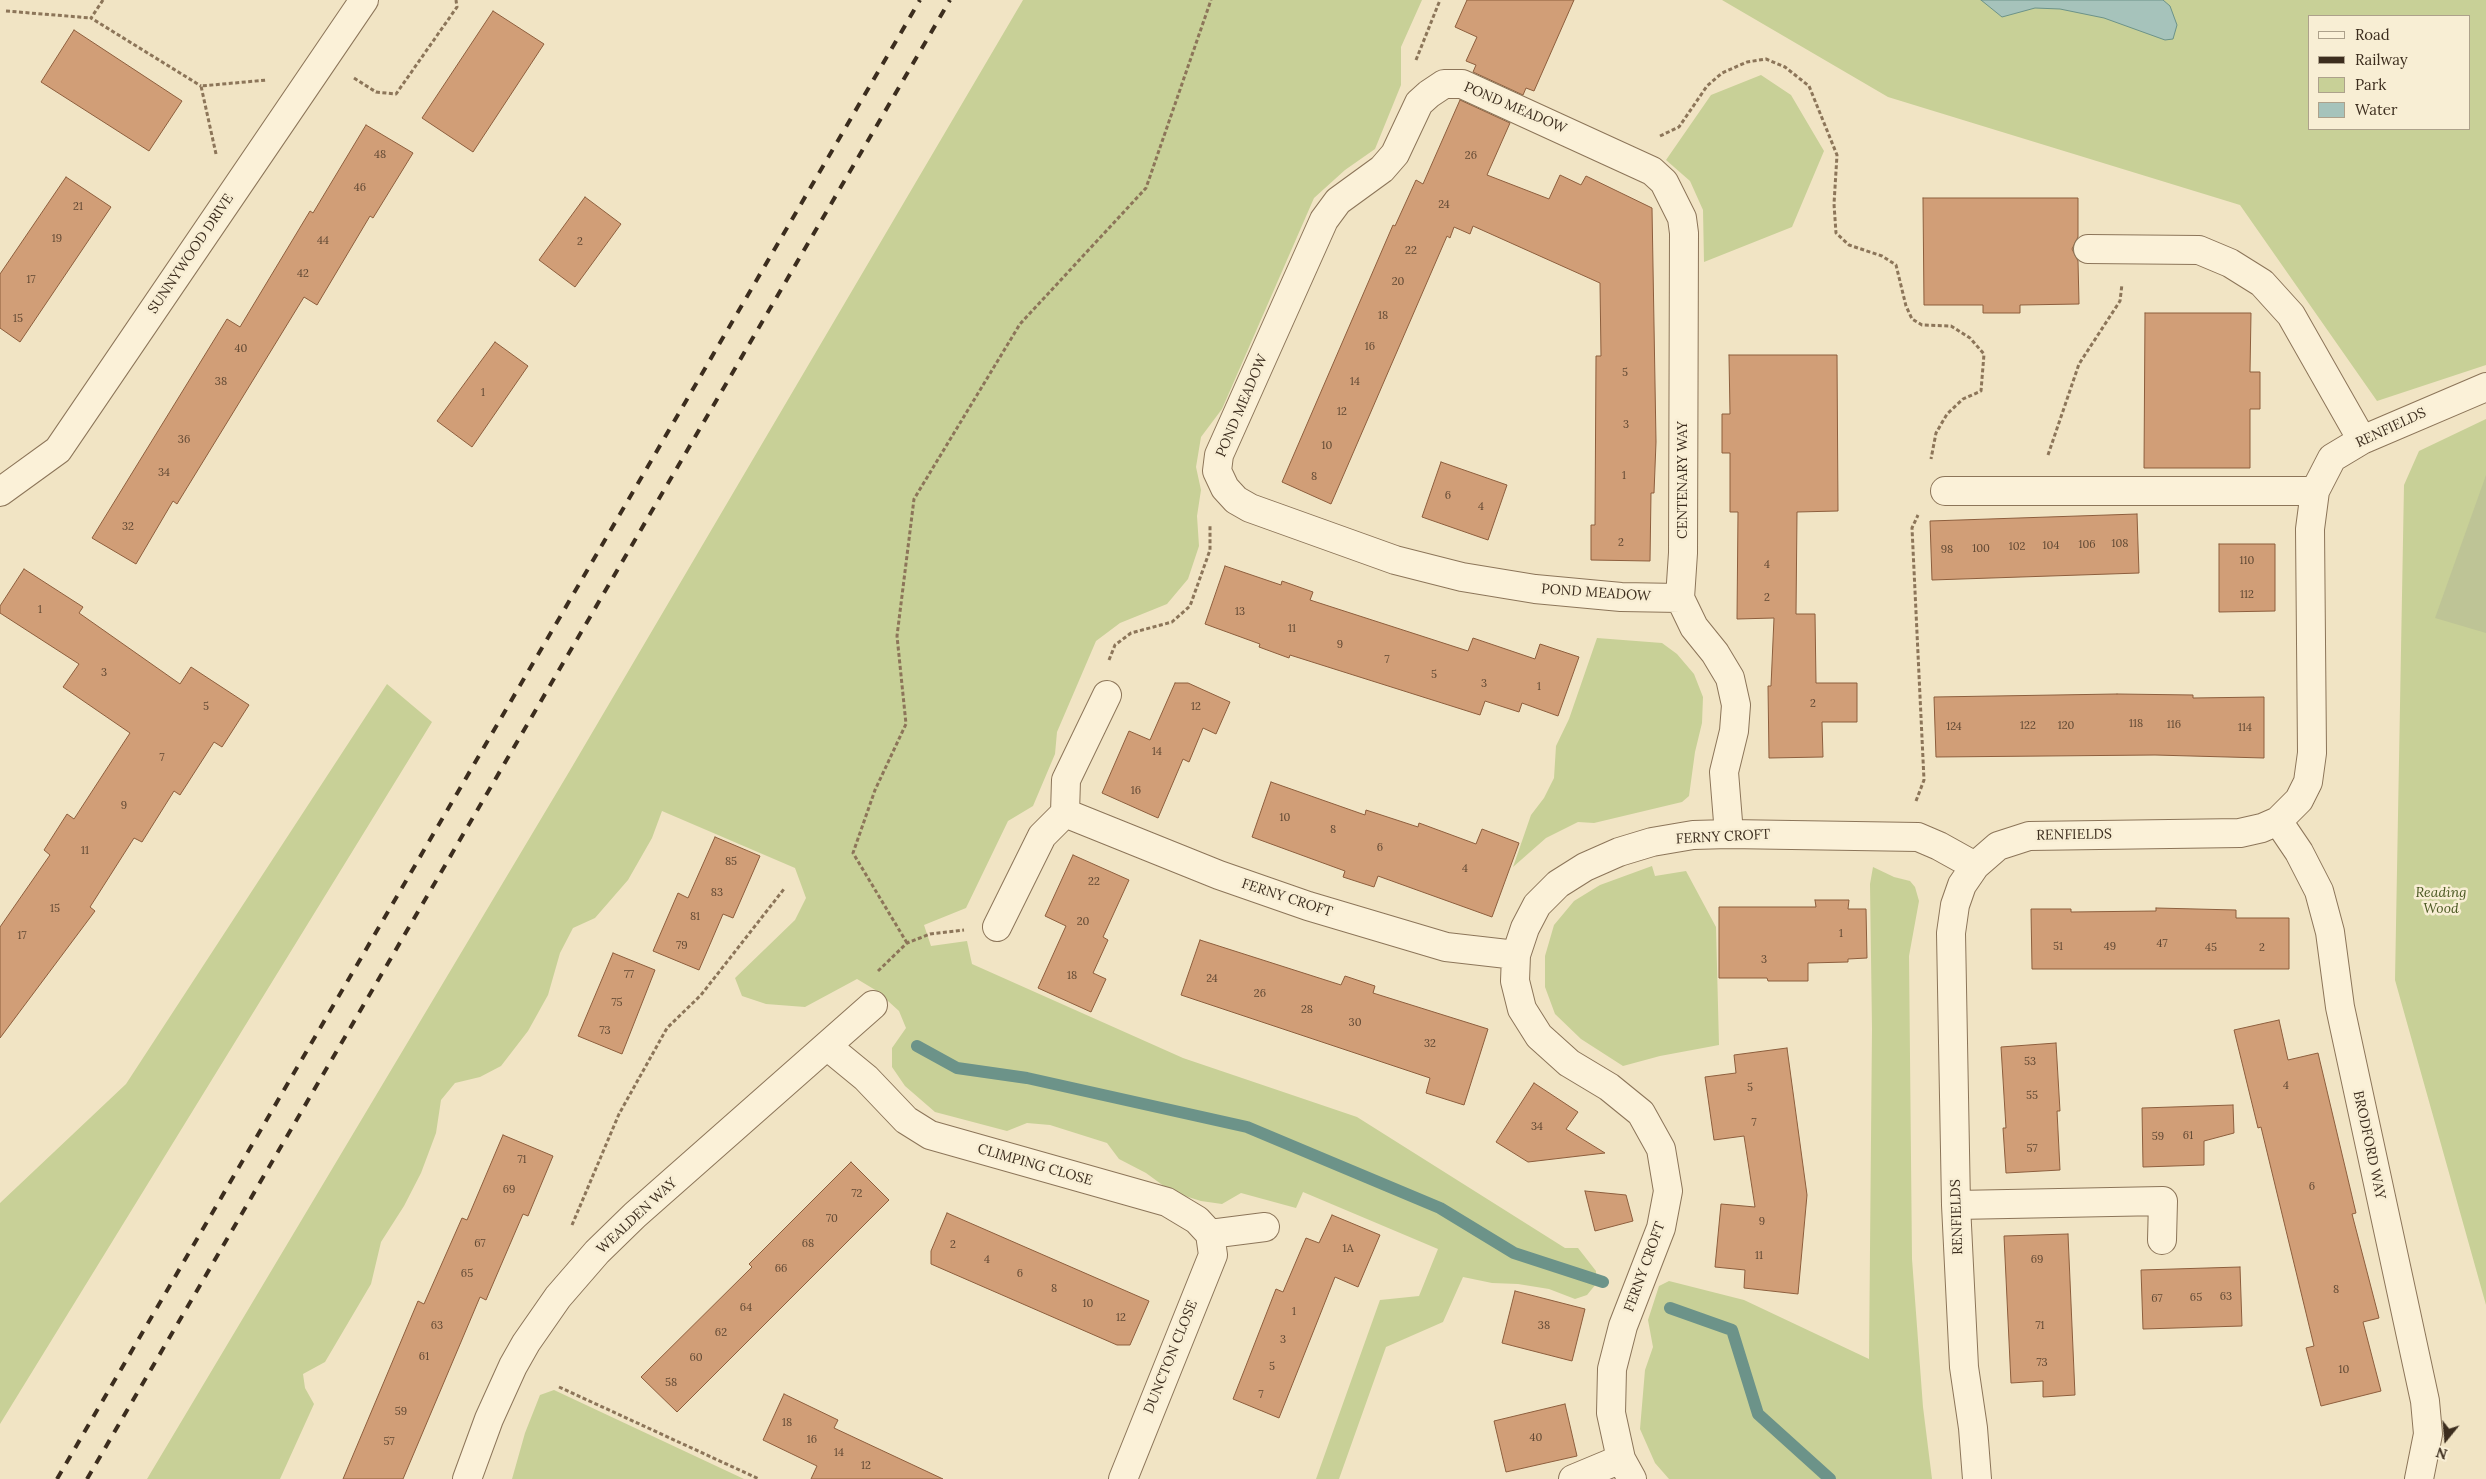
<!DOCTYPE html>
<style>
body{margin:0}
#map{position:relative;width:2486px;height:1479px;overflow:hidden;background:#f1e4c4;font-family:Lora,serif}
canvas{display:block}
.legend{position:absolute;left:2308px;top:15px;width:162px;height:115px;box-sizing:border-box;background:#f8eed4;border:1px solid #ada18b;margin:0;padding:6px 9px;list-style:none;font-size:15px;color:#3c2d1e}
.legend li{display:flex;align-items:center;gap:10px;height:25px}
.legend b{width:25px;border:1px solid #ada18b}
.north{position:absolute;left:2421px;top:1414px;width:50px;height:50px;-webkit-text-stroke:4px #f8eed4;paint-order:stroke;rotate:197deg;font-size:14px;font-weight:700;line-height:20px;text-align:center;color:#3c2d1e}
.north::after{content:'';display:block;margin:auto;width:18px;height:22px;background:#3c2d1e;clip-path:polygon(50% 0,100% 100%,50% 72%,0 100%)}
</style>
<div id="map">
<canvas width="2486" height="1479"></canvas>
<ul class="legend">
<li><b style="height:6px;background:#fbf1d8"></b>Road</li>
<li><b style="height:6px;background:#3c2d1e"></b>Railway</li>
<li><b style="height:14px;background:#c8d097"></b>Park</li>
<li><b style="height:14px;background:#a6c3bb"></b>Water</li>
</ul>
<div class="north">N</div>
</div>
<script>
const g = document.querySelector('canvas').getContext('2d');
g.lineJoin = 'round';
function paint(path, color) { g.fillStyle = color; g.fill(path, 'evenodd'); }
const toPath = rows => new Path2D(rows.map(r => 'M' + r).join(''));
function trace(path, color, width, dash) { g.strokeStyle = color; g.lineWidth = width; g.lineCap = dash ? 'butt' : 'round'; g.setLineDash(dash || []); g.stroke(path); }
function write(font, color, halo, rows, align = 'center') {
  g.font = font + ' Lora,serif'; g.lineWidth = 5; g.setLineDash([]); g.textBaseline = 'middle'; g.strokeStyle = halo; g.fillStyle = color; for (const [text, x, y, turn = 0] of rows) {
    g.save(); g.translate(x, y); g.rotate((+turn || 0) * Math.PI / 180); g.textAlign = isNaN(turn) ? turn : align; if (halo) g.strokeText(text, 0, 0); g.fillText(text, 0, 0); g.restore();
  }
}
const green = toPath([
 [1023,0,1422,0,1401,47,1401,85,1375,149,1345,170,1314,198,1222,409,1201,437,1196,467,1201,490,1197,516,1199,546,1188,579,1167,604,1120,623,1096,641,1057,732,1055,754,1033,806,1008,821,966,908,924,925,931,946,967,941,972,964,1183,1058,1357,1117,1565,1248,1578,1248,1596,1271,1596,1284,1587,1295,1575,1299,1549,1289,1518,1284,1492,1283,1463,1277,1443,1322,1386,1347,1339,1479,1316,1479,1380,1300,1419,1296,1438,1249,1303,1192,1296,1208,1241,1193,1222,1204,1201,1201,1172,1192,1146,1173,1119,1159,1107,1143,1050,1125,1027,1123,1007,1131,935,1112,905,1086,892,1067,892,1048,906,1028,899,1011,877,991,857,979,805,1007,766,1004,742,996,735,978,795,920,806,898,795,868,662,811,652,838,628,880,595,918,573,928,560,953,548,995,528,1031,501,1066,480,1077,455,1083,441,1100,436,1133,421,1173,404,1206,381,1242,371,1284,325,1362,303,1374,305,1388,314,1404,280,1479,147,1479,569,772],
 [1722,0,2486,0,2486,365,2377,401,2240,205,1888,97],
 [2310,16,2470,16,2470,129,2310,129],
 [1761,75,1791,95,1824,151,1792,227,1704,262,1703,210,1690,181,1666,160,1711,95],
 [2486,419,2486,1305,2395,980,2404,485,2419,451],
 [1597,638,1662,643,1677,654,1694,674,1703,697,1702,723,1695,752,1689,796,1682,802,1594,823,1578,822,1546,838,1513,867,1531,815,1544,798,1554,778,1556,746,1569,719],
 [387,684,432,722,0,1424,0,1203,126,1084],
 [1652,866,1655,876,1686,871,1716,927,1719,1045,1660,1056,1623,1066,1581,1039,1555,1014,1545,987,1545,956,1554,925,1574,901,1600,885],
 [1873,867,1894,877,1910,881,1915,887,1919,901,1909,956,1912,1259,1923,1407,1932,1479,1669,1479,1655,1463,1640,1429,1645,1370,1653,1347,1648,1320,1659,1286,1669,1281,1744,1300,1869,1359,1872,1029,1870,884],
 [554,1390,744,1479,512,1479,525,1433,540,1395]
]);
const cemetery = toPath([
 [2486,475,2486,633,2435,618]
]);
const water = toPath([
 [1981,0,2163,0,2170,6,2177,25,2173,39,2165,40,2104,18,2060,9,2035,8,2002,17,1981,0]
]);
const stream = toPath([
 [917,1046,957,1068,1027,1078,1247,1127,1440,1208,1514,1253,1603,1282],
 [1670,1308,1732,1330,1758,1414,1830,1479]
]);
const building = toPath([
 [1467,0,1574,0,1534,91,1526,88,1523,95,1473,72,1476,65,1466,61,1477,37,1455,27,1467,0],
 [493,11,544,44,473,152,422,118,493,11],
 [74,30,182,101,149,151,41,82,74,30],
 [1460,100,1510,123,1487,175,1549,199,1560,175,1581,185,1586,176,1652,208,1656,442,1654,493,1651,493,1650,561,1591,560,1591,525,1595,525,1596,356,1601,356,1600,283,1473,226,1470,234,1454,227,1450,238,1447,236,1331,504,1282,482,1393,225,1395,226,1416,180,1423,184,1460,100],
 [366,125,413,153,373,218,370,216,317,305,304,297,177,504,173,501,136,564,92,538,227,319,240,327,310,211,313,213,366,125],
 [66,177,111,207,20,342,0,328,0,274,66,177],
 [585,197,621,224,575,287,539,260,585,197],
 [1923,198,2078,198,2078,237,2072,249,2078,261,2079,304,2020,305,2020,313,1983,313,1983,305,1924,305,1923,198],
 [2145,313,2251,313,2250,372,2260,372,2260,409,2250,409,2250,468,2144,468,2145,313],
 [495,342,528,366,472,447,437,421,495,342],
 [1729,355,1837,355,1838,511,1797,512,1796,614,1815,614,1816,683,1857,683,1857,722,1822,722,1823,757,1769,758,1768,686,1771,686,1774,618,1737,619,1738,512,1730,512,1730,453,1722,453,1722,414,1730,414,1729,355],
 [1441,462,1507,485,1488,540,1422,517,1441,462],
 [2137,514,2139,573,1932,580,1930,521,2137,514],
 [2219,544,2275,544,2275,611,2219,612,2219,544],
 [1225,566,1281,585,1282,581,1313,592,1310,600,1468,651,1473,638,1535,659,1540,644,1579,657,1558,716,1522,703,1519,712,1485,701,1480,715,1290,655,1289,658,1259,647,1260,644,1205,624,1225,566],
 [24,569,83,607,79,613,180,684,191,667,249,705,222,747,214,742,180,795,174,791,142,842,134,838,90,907,95,911,0,1038,0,927,50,855,44,850,67,814,74,819,130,733,63,687,79,664,0,613,0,606,24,569],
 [1175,683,1188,683,1230,702,1216,734,1203,728,1189,762,1183,759,1158,818,1102,793,1129,731,1150,740,1175,683],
 [2117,694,2193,695,2193,698,2264,697,2264,758,2155,755,1936,757,1934,697,2117,694],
 [1271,782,1365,815,1366,810,1418,827,1419,823,1476,844,1482,829,1519,843,1492,917,1378,876,1374,887,1343,877,1345,871,1252,837,1271,782],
 [715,837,760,856,733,918,723,914,699,970,653,951,678,893,688,898,715,837],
 [1073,855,1129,880,1103,937,1108,940,1093,973,1106,979,1091,1012,1038,988,1066,926,1045,916,1073,855],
 [1815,900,1849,900,1848,909,1866,909,1867,958,1848,959,1848,962,1808,963,1808,981,1768,981,1767,978,1719,978,1719,907,1816,907,1815,900],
 [2156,908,2236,910,2236,918,2289,918,2289,969,2032,969,2031,909,2071,909,2071,912,2156,911,2156,908],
 [1200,940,1341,985,1345,976,1375,986,1373,993,1488,1029,1464,1105,1426,1093,1430,1078,1181,995,1200,940],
 [613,953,655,970,622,1054,578,1036,613,953],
 [2279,1020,2288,1060,2318,1053,2356,1213,2352,1214,2379,1318,2363,1322,2381,1391,2321,1406,2306,1348,2314,1346,2261,1127,2258,1128,2234,1030,2279,1020],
 [2056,1043,2060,1111,2057,1111,2060,1170,2006,1173,2003,1128,2006,1128,2001,1047,2056,1043],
 [1787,1048,1807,1195,1798,1294,1744,1288,1745,1270,1715,1267,1721,1204,1755,1207,1744,1136,1714,1140,1705,1077,1736,1073,1734,1055,1787,1048],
 [1534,1083,1578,1112,1566,1129,1605,1153,1528,1162,1496,1142,1534,1083],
 [2233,1105,2234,1133,2204,1141,2204,1165,2143,1167,2142,1108,2233,1105],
 [503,1135,553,1156,528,1216,523,1214,486,1300,480,1297,403,1479,343,1479,418,1301,424,1304,462,1218,467,1220,503,1135],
 [851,1162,889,1200,677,1412,641,1377,752,1267,749,1264,851,1162],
 [1585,1191,1626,1195,1633,1221,1595,1231,1585,1191],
 [947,1213,1149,1301,1130,1345,1117,1345,931,1264,931,1251,947,1213],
 [1332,1215,1380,1235,1358,1287,1335,1277,1279,1418,1233,1399,1276,1289,1283,1292,1306,1238,1319,1243,1332,1215],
 [2068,1234,2075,1395,2043,1397,2043,1381,2011,1383,2004,1236,2068,1234],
 [2240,1267,2242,1326,2143,1329,2141,1270,2240,1267],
 [1515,1291,1585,1309,1572,1361,1502,1343,1515,1291],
 [784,1394,838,1420,834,1428,943,1479,811,1479,817,1466,763,1440,784,1394],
 [1565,1404,1577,1456,1506,1472,1494,1421,1565,1404]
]);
const path = toPath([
 [103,0,91,18,201,86],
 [6,11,91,18],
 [1416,60,1440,0],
 [354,78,376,92,396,94,457,7,456,0],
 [1660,136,1679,127,1707,86,1722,73,1747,62,1766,59,1785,67,1809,86,1837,155,1834,204,1836,233,1849,245,1882,256,1896,265,1906,306,1912,319,1922,325,1951,326,1970,338,1984,354,1981,391,1963,399,1947,414,1936,433,1931,459],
 [216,154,201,86,267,80],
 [2048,455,2079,364,2120,301,2122,284],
 [1109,660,1115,645,1131,633,1172,622,1190,606,1210,550,1210,526],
 [1916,801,1924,780,1912,528,1918,515],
 [907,943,853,853,875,790,906,724,897,636,914,499,1020,324,1146,188,1211,0],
 [878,971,907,943,930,934,964,930],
 [572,1225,619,1114,667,1028,701,995,784,889],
 [559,1387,759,1479]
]);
const minor = toPath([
 [2088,249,2199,250,2230,263,2262,283,2291,315,2362,440],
 [1945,491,2315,491],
 [0,492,58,450,364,0],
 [1680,598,1621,597,1535,589,1462,577,1395,560,1250,508,1236,500,1225,488,1217,471,1219,455,1324,220,1338,201,1382,169,1395,154,1419,103,1429,94,1444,84,1462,84,1652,171,1664,182,1682,218,1684,233,1683,553,1680,598,1694,627,1715,653,1730,678,1736,705,1734,731,1724,772,1729,834],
 [1065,813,1219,875,1308,906,1446,947,1516,955],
 [2278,821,2299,852,2319,891,2330,932,2340,1007,2425,1401,2428,1434,2419,1479],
 [997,927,1042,836,1065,813,1066,780,1107,695],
 [827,1046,866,1078,906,1120,930,1135,1167,1202,1197,1220,1210,1234,1265,1227],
 [1956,1205,2163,1201,2162,1240],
 [467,1479,489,1419,513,1366,526,1343,558,1297,597,1252,635,1215,873,1005],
 [1123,1479,1213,1255,1210,1234],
 [1573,1479,1621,1459],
 [1632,1479,1621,1459,1611,1413,1612,1369,1623,1326,1661,1228,1668,1191,1661,1149,1641,1113,1609,1087,1569,1063,1539,1036,1522,1009,1515,981,1516,955,1525,928,1537,905,1558,884,1585,867,1619,852,1652,842,1693,835,1729,834,1918,837,1939,846,1975,866],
 [1977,1479,1973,1428,1964,1367,1956,1205,1951,933,1955,905,1962,885,1975,866,1998,846,2029,836,2240,833,2262,828,2278,821,2299,800,2308,782,2312,753,2310,529,2315,491,2332,458,2362,440,2486,387]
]);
const rail = toPath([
 [57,1479,920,0],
 [87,1479,950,0]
]);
const numberNames = [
 ["48",380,155],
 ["26",1471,156],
 ["46",360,188],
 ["24",1444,205],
 ["21",78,207],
 ["19",57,239],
 ["44",323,241],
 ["2",580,242],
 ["22",1411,251],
 ["42",303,274],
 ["17",31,280],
 ["20",1398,282],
 ["18",1383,316],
 ["15",18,319],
 ["16",1370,347],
 ["40",241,349],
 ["5",1625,373],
 ["38",221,382],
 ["14",1355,382],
 ["1",483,393],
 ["12",1342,412],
 ["3",1626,425],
 ["36",184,440],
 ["10",1327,446],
 ["34",164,473],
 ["1",1624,476],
 ["8",1314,477],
 ["6",1448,496],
 ["4",1481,507],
 ["32",128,527],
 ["2",1621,543],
 ["108",2120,544],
 ["106",2087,545],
 ["104",2051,546],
 ["102",2017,547],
 ["100",1981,549],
 ["98",1947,550],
 ["110",2247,561],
 ["4",1767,565],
 ["112",2247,595],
 ["2",1767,598],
 ["1",40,610],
 ["13",1240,612],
 ["11",1292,629],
 ["9",1340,645],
 ["7",1387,660],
 ["3",104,673],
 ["5",1434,675],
 ["3",1484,684],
 ["1",1539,687],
 ["2",1813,704],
 ["5",206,707],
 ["12",1196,707],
 ["118",2136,724],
 ["116",2174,725],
 ["122",2028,726],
 ["120",2066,726],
 ["124",1954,727],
 ["114",2245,728],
 ["14",1157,752],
 ["7",162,758],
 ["16",1136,791],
 ["9",124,806],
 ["10",1285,818],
 ["8",1333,830],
 ["6",1380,848],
 ["11",85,851],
 ["85",731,862],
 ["4",1465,869],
 ["22",1094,882],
 ["83",717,893],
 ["15",55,909],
 ["81",695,917],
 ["20",1083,922],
 ["1",1841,934],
 ["17",22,936],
 ["47",2162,944],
 ["79",682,946],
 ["51",2058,947],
 ["49",2110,947],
 ["45",2211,948],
 ["2",2262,948],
 ["3",1764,960],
 ["77",629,975],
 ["18",1072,976],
 ["24",1212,979],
 ["26",1260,994],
 ["75",617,1003],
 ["28",1307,1010],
 ["30",1355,1023],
 ["73",605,1031],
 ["32",1430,1044],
 ["53",2030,1062],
 ["4",2286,1086],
 ["5",1750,1088],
 ["55",2032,1096],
 ["7",1754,1123],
 ["34",1537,1127],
 ["61",2188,1136],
 ["59",2158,1137],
 ["57",2032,1149],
 ["71",522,1160],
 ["6",2312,1187],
 ["69",509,1190],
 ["72",857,1194],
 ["70",832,1219],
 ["9",1762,1222],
 ["67",480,1244],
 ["68",808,1244],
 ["2",953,1245],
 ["1A",1348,1249],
 ["11",1759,1256],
 ["4",987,1260],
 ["69",2037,1260],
 ["66",781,1269],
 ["65",467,1274],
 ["6",1020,1274],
 ["8",1054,1289],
 ["8",2336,1290],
 ["63",2226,1297],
 ["65",2196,1298],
 ["67",2157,1299],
 ["10",1088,1304],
 ["64",746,1308],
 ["1",1294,1312],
 ["12",1121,1318],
 ["63",437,1326],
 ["38",1544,1326],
 ["71",2040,1326],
 ["62",721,1333],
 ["3",1283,1340],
 ["61",424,1357],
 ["60",696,1358],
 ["73",2042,1363],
 ["5",1272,1367],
 ["10",2344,1370],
 ["58",671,1383],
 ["7",1261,1395],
 ["59",401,1412],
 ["18",787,1423],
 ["40",1536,1438],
 ["16",812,1440],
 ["57",389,1442],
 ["14",839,1453],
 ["12",866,1466]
];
const streetNames = [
 ["POND MEADOW",1515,108,23],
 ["SUNNYWOOD DRIVE",191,254,-56],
 ["POND MEADOW",1242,406,-67],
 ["RENFIELDS",2391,428,-25],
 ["CENTENARY WAY",1683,480,-90],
 ["POND MEADOW",1596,593,4],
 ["RENFIELDS",2074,835,-1],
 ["FERNY CROFT",1723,837,-3],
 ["FERNY CROFT",1287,898,18],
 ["BRODFORD WAY",2369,1145,78],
 ["CLIMPING CLOSE",1035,1165,16],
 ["WEALDEN WAY",637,1216,-43],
 ["RENFIELDS",1957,1217,-92],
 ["FERNY CROFT",1645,1267,-70],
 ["DUNCTON CLOSE",1171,1357,-68]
];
const parkNames = [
 ["Reading",2441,893],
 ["Wood",2441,909]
];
paint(green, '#c8d097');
paint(cemetery, '#bec496');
paint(water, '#a6c3bb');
trace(water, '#6c9389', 1);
trace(stream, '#6c9389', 12);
paint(building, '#d19e77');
trace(building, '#8d5e3d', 1);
trace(minor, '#8c7559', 30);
trace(path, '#8c7559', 3, [4, 2.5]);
trace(minor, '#fbf1d8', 28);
trace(rail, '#3c2d1e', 4, [9, 9]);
write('11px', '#614934', null, numberNames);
write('14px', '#3c2d1e', '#f8eed4', streetNames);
write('italic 14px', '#4b5923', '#f8eed4', parkNames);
</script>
